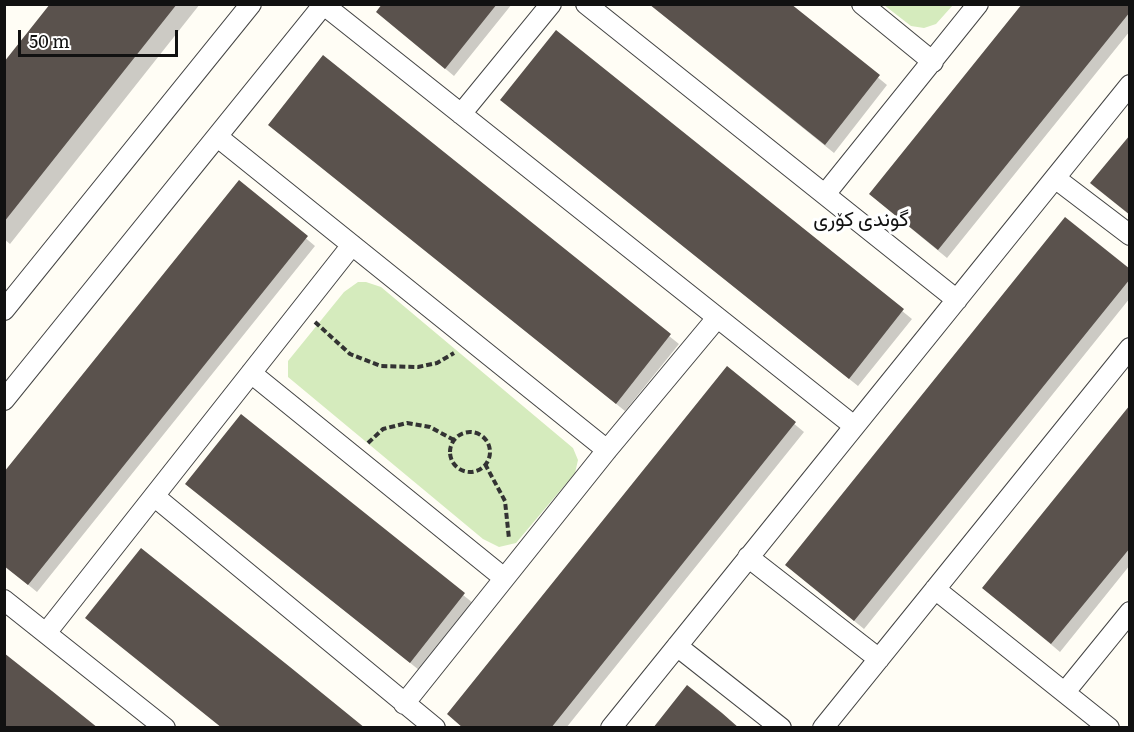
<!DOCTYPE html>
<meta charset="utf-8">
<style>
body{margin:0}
#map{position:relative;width:1134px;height:732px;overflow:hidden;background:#fffdf5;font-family:Literata,serif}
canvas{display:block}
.frame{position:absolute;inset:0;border:6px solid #111;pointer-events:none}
.scale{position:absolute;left:18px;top:30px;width:160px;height:27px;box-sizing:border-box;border:3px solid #111;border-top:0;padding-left:8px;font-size:18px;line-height:21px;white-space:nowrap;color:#111;-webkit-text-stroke:4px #fff;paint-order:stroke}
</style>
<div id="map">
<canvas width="1134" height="732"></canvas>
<div class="frame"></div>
<div class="scale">50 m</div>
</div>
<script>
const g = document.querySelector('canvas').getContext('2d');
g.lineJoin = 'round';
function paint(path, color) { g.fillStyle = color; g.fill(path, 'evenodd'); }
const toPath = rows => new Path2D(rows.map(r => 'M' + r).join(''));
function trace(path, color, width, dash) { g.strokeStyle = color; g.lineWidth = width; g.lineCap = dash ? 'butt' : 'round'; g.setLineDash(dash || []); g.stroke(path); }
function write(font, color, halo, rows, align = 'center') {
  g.font = font + ' Literata,Vazirmatn,serif'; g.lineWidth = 6; g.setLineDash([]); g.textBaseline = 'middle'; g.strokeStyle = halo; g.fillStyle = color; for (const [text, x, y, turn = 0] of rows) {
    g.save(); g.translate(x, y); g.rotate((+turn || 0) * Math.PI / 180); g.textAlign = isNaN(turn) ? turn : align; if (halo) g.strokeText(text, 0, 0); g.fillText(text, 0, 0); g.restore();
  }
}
const green = toPath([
 [884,5,953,5,936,24,924,28,911,26],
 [358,282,366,282,381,287,573,448,578,460,575,473,516,543,499,547,483,539,288,377,288,361,344,292]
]);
const shadow = toPath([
 [52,4,200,4,10,244,4,239,4,65],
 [384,4,512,4,454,76,378,12],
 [649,4,789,4,887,85,834,153],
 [1130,4,1130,31,947,258,879,202],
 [556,32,912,319,858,386,511,108],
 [323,58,679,344,625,411,270,125],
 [239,182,315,246,37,592,4,565],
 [1130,271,1130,298,864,629,796,573],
 [727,368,804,432,566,728,464,728],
 [1130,407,1130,565,1060,652,984,588],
 [241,416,473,603,419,670,196,492]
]);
const building = toPath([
 [50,4,177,4,4,222,4,62],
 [382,4,497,4,445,69,376,12],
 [649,4,791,4,880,75,825,145],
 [1022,4,1130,4,1130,12,938,250,869,194],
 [556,30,904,309,849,379,500,100],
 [323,55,671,334,616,404,268,125],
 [1130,135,1130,215,1090,183],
 [239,180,308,236,28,585,4,566,4,472],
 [1065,217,1130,269,1130,279,854,621,785,565],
 [727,366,796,422,551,728,463,728,447,714],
 [1130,405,1130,548,1051,644,982,588],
 [241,414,465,593,410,663,185,484],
 [141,548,290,667,365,728,222,728,85,618],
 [4,653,52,691,98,728,4,728],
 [687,685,722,713,739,728,653,728]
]);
const path = toPath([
 [315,322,350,354,381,366,418,367,437,363,454,353],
 '450 452a20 20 0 1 1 40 0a20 20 0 1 1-40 0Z',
 [368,443,383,429,407,423,430,427,454,440],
 [485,464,505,501,509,539]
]);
const street = toPath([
 [586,4,957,300],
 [862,4,933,62],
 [324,5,854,426],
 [461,114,551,4],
 [219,138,607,450],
 [1055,178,1130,235],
 [826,193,978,4],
 [4,310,251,4],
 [251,373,504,578],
 [4,400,324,4],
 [154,496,435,728],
 [748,557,879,659],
 [935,589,1109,728],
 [4,600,165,728],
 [46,633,352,245],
 [677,646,781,728],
 [1065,692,1130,612],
 [404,704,607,450,717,318],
 [611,728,1130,85],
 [823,728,1130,348]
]);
const neighbourhoodNames = [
 ["گوندی کۆری",861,220]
];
paint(green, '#d5ebbd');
paint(shadow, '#0003');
paint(building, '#5a524d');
trace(street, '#444', 22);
trace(path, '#333', 4, [6, 3]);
trace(street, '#fff', 20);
write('21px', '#111', '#fff', neighbourhoodNames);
</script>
